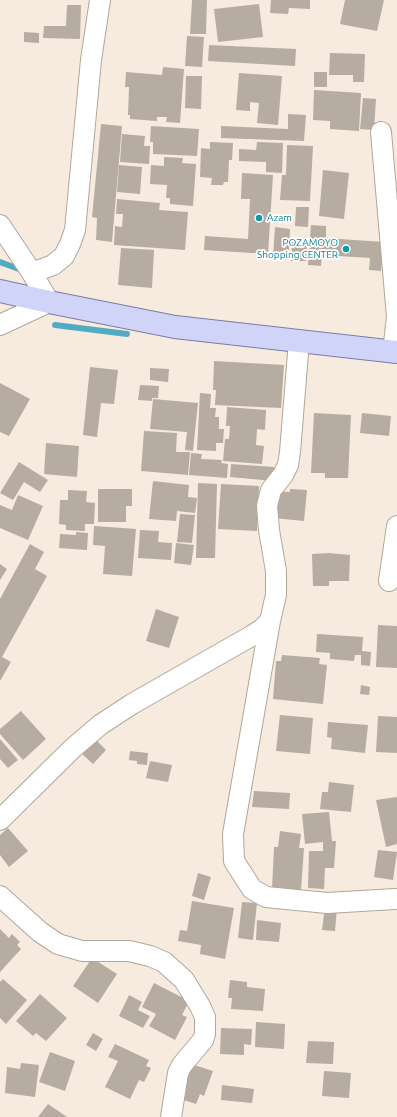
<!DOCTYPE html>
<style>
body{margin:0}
canvas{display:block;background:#f6ebde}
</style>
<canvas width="397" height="1117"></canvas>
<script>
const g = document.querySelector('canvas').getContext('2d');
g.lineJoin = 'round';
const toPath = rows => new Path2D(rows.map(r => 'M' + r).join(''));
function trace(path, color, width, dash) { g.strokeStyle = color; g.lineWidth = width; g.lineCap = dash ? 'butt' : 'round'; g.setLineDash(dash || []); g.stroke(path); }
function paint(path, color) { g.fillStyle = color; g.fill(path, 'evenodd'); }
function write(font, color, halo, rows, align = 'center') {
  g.font = font + ' Ubuntu,sans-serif'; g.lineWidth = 3.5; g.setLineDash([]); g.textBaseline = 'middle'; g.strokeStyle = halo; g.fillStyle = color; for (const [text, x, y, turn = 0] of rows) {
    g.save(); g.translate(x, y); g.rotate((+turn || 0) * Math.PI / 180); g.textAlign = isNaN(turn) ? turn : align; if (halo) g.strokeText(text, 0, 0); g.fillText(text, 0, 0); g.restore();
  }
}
const stream = toPath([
 [0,262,19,269],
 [55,325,127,334]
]);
const building = toPath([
 [192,0,207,0,206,34,190,34],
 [271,0,310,0,310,9,289,8,288,14,270,13],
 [345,0,384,0,377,31,340,24],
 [259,4,263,37,218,42,214,9],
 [67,5,81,5,80,39,43,38,44,26,66,26],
 [24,32,39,33,39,43,24,42],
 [187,36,204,37,202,67,185,66],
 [209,45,296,49,295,66,208,61],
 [330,53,365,54,364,82,353,82,353,75,329,75],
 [163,67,184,69,180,123,166,122,167,117,157,117,157,121,130,119,130,115,128,115,129,87,125,87,126,72,162,75],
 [314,72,327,72,327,87,314,87],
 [239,73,282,76,278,125,257,123,259,103,250,102,250,111,236,110],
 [186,76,202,76,201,109,185,108],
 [314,90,361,93,359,131,330,129,330,121,313,120],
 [363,98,376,99,374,130,360,129],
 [288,114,306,115,304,141,221,138,221,126,288,129],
 [101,124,122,126,112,242,96,240,97,218,92,217],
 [151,126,199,129,197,156,153,154,153,142,150,142],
 [122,134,145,136,144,146,150,146,149,164,120,162],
 [210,142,233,143,232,160,229,160,228,182,224,182,223,185,211,185,212,178,200,177,201,148,210,149],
 [257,142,283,143,282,173,266,172,266,162,239,161,239,149,256,150],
 [287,145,313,146,310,201,280,200,282,175,286,175],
 [164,157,183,158,182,163,196,164,193,206,170,204,170,198,166,198,167,185,150,184,151,165,164,166],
 [119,165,142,167,140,194,117,192],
 [323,170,349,173,344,219,319,216],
 [242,173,273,175,268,254,204,250,205,236,248,239,250,199,241,199],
 [117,199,160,203,159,210,188,212,185,250,114,245,115,226,122,227,123,214,116,214],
 [296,207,309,207,308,227,295,226],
 [311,225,326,226,326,238,383,242,381,271,369,270,370,258,322,255,321,266,308,265],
 [275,227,290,229,289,250,283,250,283,257,273,256],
 [292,242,307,243,306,261,291,261],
 [121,248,154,250,152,288,118,285],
 [214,361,284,365,281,408,215,405,216,390,213,390],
 [90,367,118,370,114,404,101,403,97,437,83,435],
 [150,368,169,369,168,382,150,380],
 [0,383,30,399,9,436,0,432],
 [140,385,159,386,158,398,152,398,152,401,138,400],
 [200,393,211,394,210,408,216,408,215,417,219,417,219,429,224,429,223,443,216,443,216,451,197,450],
 [153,399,198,403,193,451,185,450,187,432,150,429],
 [227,407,266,410,265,430,257,429,256,445,264,446,262,464,223,461,225,439,229,439,230,426,226,426],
 [314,413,351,415,348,478,325,478,325,473,311,473],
 [362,413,391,416,389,436,360,433],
 [144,431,177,433,176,452,190,452,188,475,141,471],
 [46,443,79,446,77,477,44,474],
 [191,453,202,454,201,459,222,460,221,463,228,464,227,478,189,475],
 [19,462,48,480,40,492,24,482,13,500,0,493],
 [231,464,274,467,273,481,230,477],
 [153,481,189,485,188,497,197,498,195,513,177,511,176,521,149,519],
 [198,483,217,484,215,558,196,558],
 [221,484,259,486,257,531,218,529],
 [98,489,132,489,132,506,126,506,126,522,98,522],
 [290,489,307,490,304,521,273,518,275,491,290,492],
 [68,490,87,491,86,502,95,503,94,524,85,524,85,531,66,530,66,525,59,524,60,500,68,500],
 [18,495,43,506,28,540,0,528,0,505,12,510],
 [180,514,195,515,192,543,177,542],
 [94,526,136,529,132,576,103,574,105,546,93,545],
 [140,530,159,531,158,542,172,543,171,560,138,558],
 [76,532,88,533,87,550,59,548,60,534,76,535],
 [176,543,194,545,191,565,174,563],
 [30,544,44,552,35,569,47,576,2,657,11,662,0,681,0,599],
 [329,553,350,555,349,581,329,581,329,586,313,586,312,554],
 [0,564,7,569,0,580],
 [156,609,179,617,169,648,146,641],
 [378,625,397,626,397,668,376,667],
 [317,634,363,637,362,651,371,652,370,666,361,665,361,655,355,655,354,661,330,659,330,653,316,652],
 [282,655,320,658,319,664,327,665,323,704,273,699,276,661,281,661],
 [361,685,370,687,369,695,360,694],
 [21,711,46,739,23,760,0,734,0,729],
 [280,715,313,718,310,754,276,751],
 [378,716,397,717,397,753,376,752],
 [328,722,368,725,365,753,331,749,332,738,327,737],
 [0,739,18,760,8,768,0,759],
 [95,739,106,750,93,764,81,753],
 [130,751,148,753,147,765,137,764,137,761,129,760],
 [150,761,172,765,168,782,146,778],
 [329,782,354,785,351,812,320,809,322,792,328,792],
 [254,791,290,793,289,809,252,807],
 [397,797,397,844,386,847,376,800],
 [329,812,332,841,336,841,334,868,325,868,324,889,308,888,309,851,323,851,323,842,305,844,302,814],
 [8,828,28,851,9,867,0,855,0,835],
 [280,831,301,834,299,848,304,848,301,890,272,889,274,847,278,847],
 [378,850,397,852,393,880,374,877],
 [198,873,211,877,204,900,192,896],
 [192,901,234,908,225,959,200,954,201,945,178,941,180,930,187,931],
 [242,902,257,903,253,940,238,938],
 [325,906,337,907,335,931,322,930],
 [257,920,281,923,279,942,256,940],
 [0,929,9,938,12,934,20,942,17,945,21,949,0,972],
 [92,958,117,974,98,1003,73,986],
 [3,979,27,1000,6,1024,0,1018,0,982],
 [230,980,247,982,247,987,265,989,263,1011,231,1009,232,998,228,998],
 [154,983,189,1001,182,1015,187,1017,175,1040,149,1026,156,1014,142,1007],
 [40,994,67,1018,46,1041,36,1033,33,1036,16,1021],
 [129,995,142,1002,138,1010,150,1016,143,1028,119,1016],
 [256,1022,285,1024,284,1049,255,1047],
 [221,1028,252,1029,251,1045,244,1044,244,1055,220,1054],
 [93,1033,103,1039,96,1051,86,1045],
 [308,1041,334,1042,333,1064,306,1063],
 [115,1044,149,1060,146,1066,151,1068,144,1082,139,1080,130,1099,105,1087,118,1061,108,1057],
 [50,1052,75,1061,65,1091,39,1082],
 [21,1063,39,1065,35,1097,5,1093,7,1067,20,1069],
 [191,1064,213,1071,204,1096,200,1094,196,1104,178,1098],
 [324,1071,351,1073,349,1098,322,1096],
 [222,1085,254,1089,252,1103,221,1100],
 [48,1104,67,1117,38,1117]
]);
const minor = toPath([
 [381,132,397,317,393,352],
 [0,225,32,273,49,302,0,325],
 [32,273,53,265,64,256,70,244,75,230,91,60,100,0],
 [389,581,397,526],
 [270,621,233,834,234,861,252,889,266,897,327,903,395,899],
 [0,820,73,748,100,725,132,704,253,635,262,629,270,621,276,595,276,571,269,530,267,506,271,490,283,475,288,465,290,452,299,341],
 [0,896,40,932,58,944,82,951,129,951,150,956,164,962,184,980,200,1006,205,1017,205,1034,203,1040,182,1065,178,1073,171,1117]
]);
const major = toPath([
 [0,291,49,302,175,327,397,352]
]);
const markers = [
 [259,218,4,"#0f9aa8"],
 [346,249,4,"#0f9aa8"]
];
const cultureNames = [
 ["Azam",267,218],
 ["POZAMOYO",338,243,"right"],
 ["Shopping CENTER",338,255,"right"]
];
trace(stream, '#51acc1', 6);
paint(building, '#b7aca1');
trace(minor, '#b1a79b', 22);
trace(major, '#7b7ca3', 24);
trace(minor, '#fff', 20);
trace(major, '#d1d4f9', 22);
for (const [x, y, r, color] of markers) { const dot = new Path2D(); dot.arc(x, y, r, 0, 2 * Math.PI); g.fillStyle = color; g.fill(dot); trace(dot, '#fff', 1.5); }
write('10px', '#0d838f', '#fff', cultureNames, 'left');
</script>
